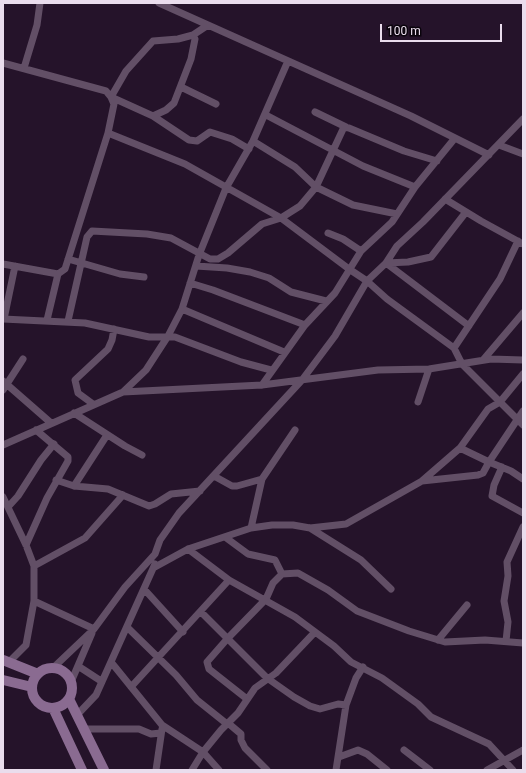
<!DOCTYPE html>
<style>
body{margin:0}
#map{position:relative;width:526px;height:773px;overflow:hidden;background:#25132a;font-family:Roboto,sans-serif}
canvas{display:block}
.frame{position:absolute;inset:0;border:4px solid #eadded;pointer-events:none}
.scale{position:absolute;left:380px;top:24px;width:122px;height:18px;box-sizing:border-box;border:2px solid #eadded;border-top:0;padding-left:5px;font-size:12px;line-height:14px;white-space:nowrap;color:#eadded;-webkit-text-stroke:3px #0a040c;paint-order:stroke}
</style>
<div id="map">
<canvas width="526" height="773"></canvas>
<div class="frame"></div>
<div class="scale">100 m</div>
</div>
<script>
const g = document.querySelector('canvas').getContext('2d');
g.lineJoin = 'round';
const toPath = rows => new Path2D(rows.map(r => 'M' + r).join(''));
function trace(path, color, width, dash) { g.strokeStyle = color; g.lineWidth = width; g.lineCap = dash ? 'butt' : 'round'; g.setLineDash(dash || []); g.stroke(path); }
const minor = toPath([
 [159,3,208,25],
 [3,63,106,91,111,97,153,116,166,110,174,103,191,59,195,39,193,35],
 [24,68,37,25,40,3],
 [181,87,216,104],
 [111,97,126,71,153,41,178,39,193,35,208,25,411,116,489,155],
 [315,112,346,127],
 [266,115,363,166,415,187],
 [153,116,189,140,197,141,210,132,232,139,249,149],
 [108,133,114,104,111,97],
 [253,141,295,167,316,187,344,127,349,128,404,151,437,161],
 [499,145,523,154],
 [445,199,481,221,523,244],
 [466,212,431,257,408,262,386,263,469,326],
 [328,233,343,239,361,251],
 [518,241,500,279,454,348,462,364,523,425],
 [68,259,120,274,144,277],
 [3,264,58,274,65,269,108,133,185,164,281,218,349,269,367,281,387,299,454,348],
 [196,266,227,268,250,272,269,278,291,292,326,301],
 [190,283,213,290,305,325],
 [182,309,284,352],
 [3,319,85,323,149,337,175,337,241,362,271,370],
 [4,319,15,266],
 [47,320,58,274],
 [68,321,87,237,92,231,147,234,171,238,210,259,218,259,228,253,262,224,281,218,300,206,316,187,353,205,397,214],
 [483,360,523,313],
 [3,381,51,423],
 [262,385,305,325,335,293,361,251,392,222,415,187,455,138],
 [3,390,23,359],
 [123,392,262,385,378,370,429,369,491,359,523,360],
 [418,402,429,369],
 [93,404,78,393,75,380,108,349,112,340,114,329],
 [74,413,125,446,142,455],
 [3,445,123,392,146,370,168,336,182,309,199,255,226,188,253,141,288,61],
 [460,448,489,462,523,411],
 [502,467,494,485,492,496,523,513],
 [214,476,232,486,237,486,262,479,295,430],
 [56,480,74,486,108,489,149,506,155,504,171,494,200,491],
 [422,481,460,448,488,409,500,402,523,374],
 [74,486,107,435],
 [3,497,26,545,34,566,34,601,26,645,9,662],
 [8,507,18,496,41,460,54,444],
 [251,528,262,479],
 [310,528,361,560,391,589],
 [225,537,248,554,275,560,282,574],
 [26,545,47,498,68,461,68,457,36,430],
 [188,549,229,580,295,617,334,646,351,662,382,678,418,704,431,717,489,744,513,770],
 [34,566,85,538,123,495],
 [155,567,188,549,251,528,272,525,293,525,310,528,346,524,422,481,478,475,483,473,489,462,511,471,523,479],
 [144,589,183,632],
 [34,601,94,629],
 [201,612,267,678,294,697,310,706,320,709,338,704,346,705],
 [127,627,176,675,197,700,227,724],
 [438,640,467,605],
 [506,641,508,622,504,601,508,576,507,562,523,527],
 [111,662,162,725,203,752,219,770],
 [78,666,101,681],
 [53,668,94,629,125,587,155,554,160,540,179,513,302,380,335,336,367,281,386,263,397,246,423,222,523,119],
 [71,682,92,633],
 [131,687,229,580],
 [247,699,209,669,207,662,228,638,266,599,273,583,282,574,298,573,328,590,357,611,409,631,445,642,485,640,523,643],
 [77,715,96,695,155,564],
 [228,723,241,734,241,740,245,748,267,770],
 [85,729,139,729,151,734,161,733],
 [404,750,430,770],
 [339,757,358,750,367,754,387,770],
 [156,770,162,729],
 [192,770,203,752,221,730,238,713,255,688,276,673,315,632],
 [336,770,346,705,356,678,363,667],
 [487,770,523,750]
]);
const secondary = toPath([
 [3,660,38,674],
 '32 688a20 20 0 1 1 40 0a20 20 0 1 1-40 0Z',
 [3,680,32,687],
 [69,699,104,770],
 [53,708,82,770]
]);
trace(minor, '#624f66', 7);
trace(secondary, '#8a6b91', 10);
</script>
